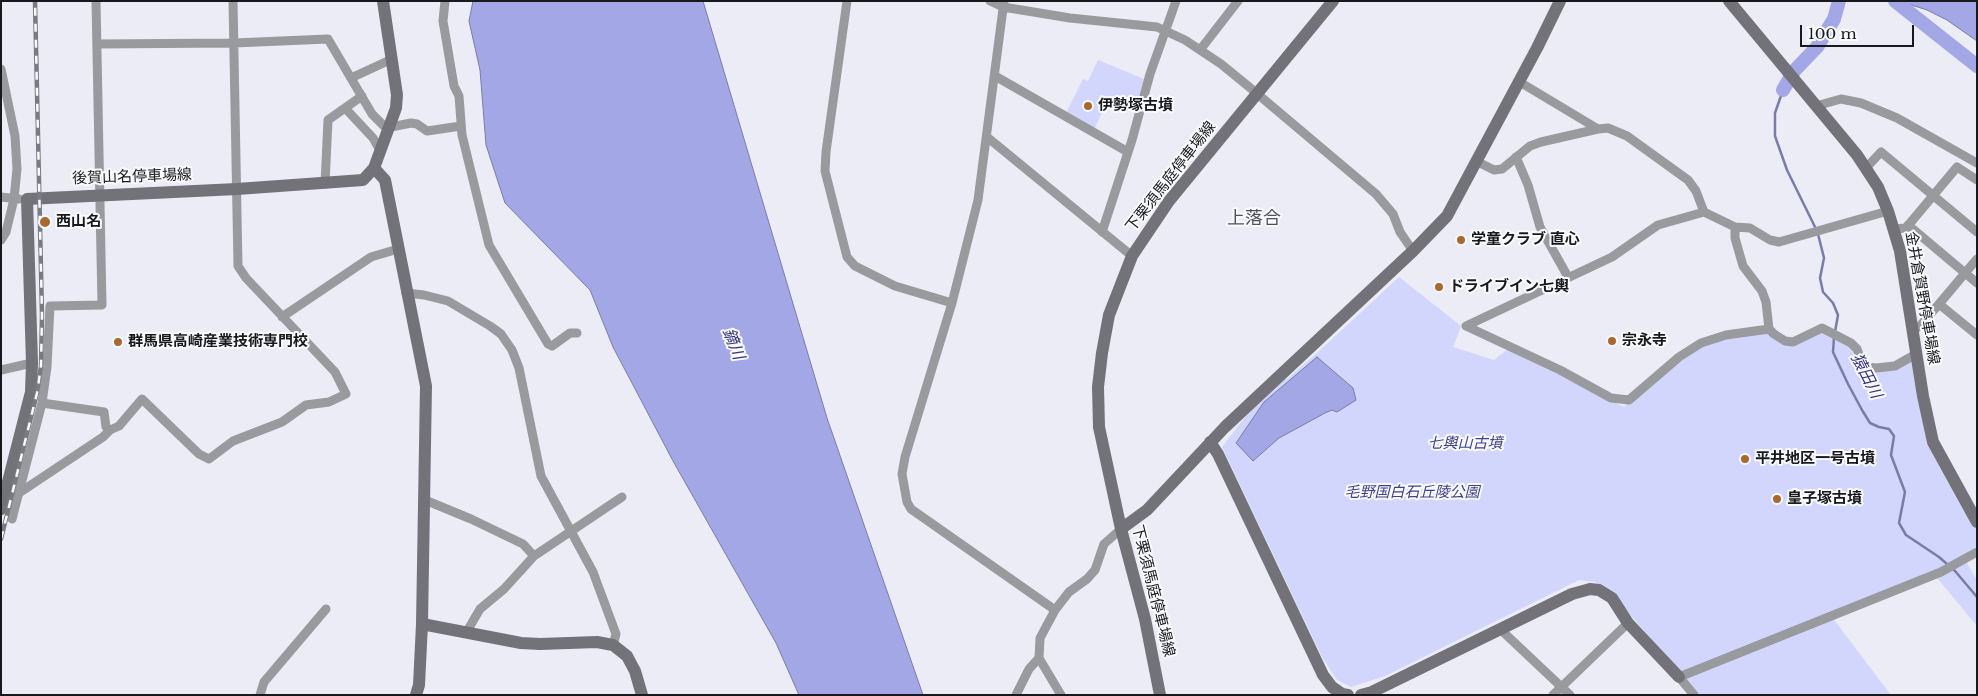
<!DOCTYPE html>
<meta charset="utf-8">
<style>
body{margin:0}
#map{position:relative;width:1978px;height:696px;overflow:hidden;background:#ebecf6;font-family:"Libre Baskerville",serif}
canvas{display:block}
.frame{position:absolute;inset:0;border:2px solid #18191c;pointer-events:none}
.scale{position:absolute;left:1800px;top:25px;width:114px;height:22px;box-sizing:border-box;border:2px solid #18191c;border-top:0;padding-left:6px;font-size:15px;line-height:18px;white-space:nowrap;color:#18191c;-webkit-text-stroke:4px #f9fafe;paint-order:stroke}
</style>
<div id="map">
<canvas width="1978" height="696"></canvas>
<div class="frame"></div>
<div class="scale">100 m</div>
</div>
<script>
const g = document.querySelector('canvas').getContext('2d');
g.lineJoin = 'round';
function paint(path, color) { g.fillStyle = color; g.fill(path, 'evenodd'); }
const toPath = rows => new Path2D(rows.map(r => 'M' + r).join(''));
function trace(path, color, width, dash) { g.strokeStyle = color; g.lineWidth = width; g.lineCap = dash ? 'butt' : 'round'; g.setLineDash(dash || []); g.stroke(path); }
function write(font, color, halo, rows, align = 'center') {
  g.font = font + ' "Libre Baskerville","Noto Sans JP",serif'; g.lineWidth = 4; g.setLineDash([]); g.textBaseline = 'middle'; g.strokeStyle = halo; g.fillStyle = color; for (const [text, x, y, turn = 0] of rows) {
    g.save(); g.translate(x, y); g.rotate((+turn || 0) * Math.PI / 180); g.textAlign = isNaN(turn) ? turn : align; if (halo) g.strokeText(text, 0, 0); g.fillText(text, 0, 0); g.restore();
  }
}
const green = toPath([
 [1098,60,1144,79,1135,111,1109,97,1094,130,1066,113,1083,79,1088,81],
 [1399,277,1461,326,1453,347,1494,360,1508,349,1624,407,1649,383,1702,344,1767,331,1785,343,1822,330,1849,344,1856,360,1865,370,1914,357,1927,443,1977,531,1977,546,1962,555,1977,580,1977,626,1933,573,1829,613,1890,694,1889,695,1698,695,1612,593,1595,582,1579,580,1385,676,1351,687,1337,680,1322,657,1222,447,1249,412,1282,380,1287,379,1317,353]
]);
const water = toPath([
 [473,1,703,1,827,418,923,695,799,695,776,643,673,461,613,347,590,290,505,203,486,145,480,70,469,21,473,1],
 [1899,1,1977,1,1977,41,1947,20,1927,10,1899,1],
 [1317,357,1353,388,1356,400,1337,412,1332,410,1325,413,1279,438,1253,461,1236,443,1264,402,1317,357]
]);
const stream = toPath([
 [1783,90,1775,113,1775,136,1787,170,1816,229],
 [1818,234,1824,258,1820,278,1823,292,1833,303,1838,315,1835,332],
 [1834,337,1833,352,1848,384,1862,410,1870,423,1879,427,1889,429,1894,436,1891,455,1905,492,1899,523,1906,535,1939,557,1955,571,1977,597]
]);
const river = toPath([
 [1895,1,1977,66],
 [1783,90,1794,71,1817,47,1834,19,1839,1]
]);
const street = toPath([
 [445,1,443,21,454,86,459,96,462,135,489,245,548,344,552,346,570,333,577,333],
 [847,1,826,152,825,171,847,257,855,266,895,286,952,303],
 [990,1,1003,7,1070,18,1157,27,1185,40,1221,64,1248,86,1376,194,1393,214,1400,232,1413,251],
 [1004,1,978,200,952,303,905,457,902,474,907,502,911,509,1055,610],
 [97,44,234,43,328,39,372,114,384,126,391,127,411,123,417,124,427,131,461,126],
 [1200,50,1238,1],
 [1,69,15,136,17,169,14,199,6,232,1,240],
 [995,76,1128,152],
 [351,78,392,59],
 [1518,81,1598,129],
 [1816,106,1841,99,1861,103,1897,118,1977,163],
 [345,108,373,138,381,152],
 [987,137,1132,256],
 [1516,157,1528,185,1540,227,1568,277],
 [1476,161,1494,170,1502,169,1530,146,1541,142,1598,129,1608,128,1627,136,1688,180,1696,191,1704,212],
 [1866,168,1881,152,1977,232],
 [325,184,328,120,362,96],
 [1,197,19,199],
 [1908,225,1977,283],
 [1735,227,1735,238,1743,266,1762,291,1766,302,1769,329,1774,334,1785,341,1793,342,1822,328,1851,343,1857,349,1861,360,1867,367,1876,368,1895,366,1916,354],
 [1894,229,1906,228,1957,167,1977,180],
 [1102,232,1132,140,1150,74,1176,1],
 [406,293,424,295,448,301,490,326,501,334,512,350,519,368,541,476,593,572,616,634,613,645],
 [1939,304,1977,259],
 [282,317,371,257,398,249],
 [1466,326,1612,257,1658,225,1704,212,1735,227,1750,228,1770,240,1779,242,1888,211],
 [1466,326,1560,370,1611,398,1629,400,1679,357,1701,343,1726,335,1769,329],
 [1913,330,1920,326,1939,304,1977,335],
 [1,370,32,363],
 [42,403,104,412,106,427,110,430,119,426,142,399,199,454,209,459,233,441,282,422,306,405,329,402,346,394,335,372,246,278,238,266,233,1],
 [19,493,103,437,110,430],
 [425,500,471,519,523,544,534,556],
 [12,519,42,403,47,367,50,306,102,305,96,1],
 [1500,629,1570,695],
 [466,633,480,609,504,589,534,556,622,497],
 [260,695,264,682,326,609],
 [1016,695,1029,669,1039,658],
 [1061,695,1039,658,1040,638,1055,610,1069,592,1087,579,1095,570,1104,544,1121,529],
 [1553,695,1628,623],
 [1694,695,1679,677,1941,572,1977,552]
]);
const secondary = toPath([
 [1729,1,1857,155,1878,187,1888,211,1900,251,1923,396,1933,442,1977,522],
 [374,168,385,180,426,386,422,624,419,685,416,695],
 [1210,442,1218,454,1323,675,1332,687,1342,694,1348,695],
 [1,509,31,392,32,363,27,199,237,189,363,180,374,168,396,108,397,95,383,1],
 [1121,529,1147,510,1225,427,1413,251,1447,216,1537,48,1560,1],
 [422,624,521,643,540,644,597,642,613,645,627,656,635,671,642,695],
 [1160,695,1145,619,1121,529,1099,427,1098,387,1102,353,1109,315,1132,256,1169,201,1333,1],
 [1361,695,1372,692,1572,594,1590,589,1599,590,1612,598,1628,623,1679,677]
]);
const rail = toPath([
 [1,539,37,393,41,366,42,315,35,1]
]);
const markers = [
 [1088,106,5,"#a86830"],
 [45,222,6,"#a86830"],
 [1461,240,5,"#a86830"],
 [1439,287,5,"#a86830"],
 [1612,341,5,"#a86830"],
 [118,342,5,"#a86830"],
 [1745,459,5,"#a86830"],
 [1777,499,5,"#a86830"]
];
const poiNames = [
 ["伊勢塚古墳",1098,106],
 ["西山名",56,222],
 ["学童クラブ 直心",1471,240],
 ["ドライブイン七輿",1449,287],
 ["宗永寺",1622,341],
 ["群馬県高崎産業技術専門校",128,342],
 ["平井地区一号古墳",1755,459],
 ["皇子塚古墳",1787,499]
];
const streetNames = [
 ["後賀山名停車場線",132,177,-2],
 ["下栗須馬庭停車場線",1171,177,-52],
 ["金井倉賀野停車場線",1922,298,80],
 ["下栗須馬庭停車場線",1153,591,76]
];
const parkNames = [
 ["七輿山古墳",1465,444],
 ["毛野国白石丘陵公園",1412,493]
];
const waterNames = [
 ["鏑川",733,344,68],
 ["猿田川",1866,376,63]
];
const quarterNames = [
 ["上落合",1254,219]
];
paint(green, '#d2d6fd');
paint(water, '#a3a7e6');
trace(water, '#797ca9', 1);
trace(stream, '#797ca9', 2.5);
trace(river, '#a3a7e6', 14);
trace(street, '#999a9e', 9);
trace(secondary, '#727278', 12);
trace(rail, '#7a7b81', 4.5);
trace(rail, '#f9fafe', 2.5, [8]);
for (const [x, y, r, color] of markers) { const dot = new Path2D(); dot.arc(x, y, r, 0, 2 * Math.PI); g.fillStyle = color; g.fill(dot); trace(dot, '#f9fafe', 2); }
write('bold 15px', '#18191c', '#f9fafe', poiNames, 'left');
write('15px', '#18191c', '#f9fafe', streetNames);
write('italic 15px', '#43418b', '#f9fafe', parkNames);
write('italic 16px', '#38357e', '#f9fafe', waterNames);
write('18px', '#4f5058', '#f9fafe', quarterNames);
</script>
